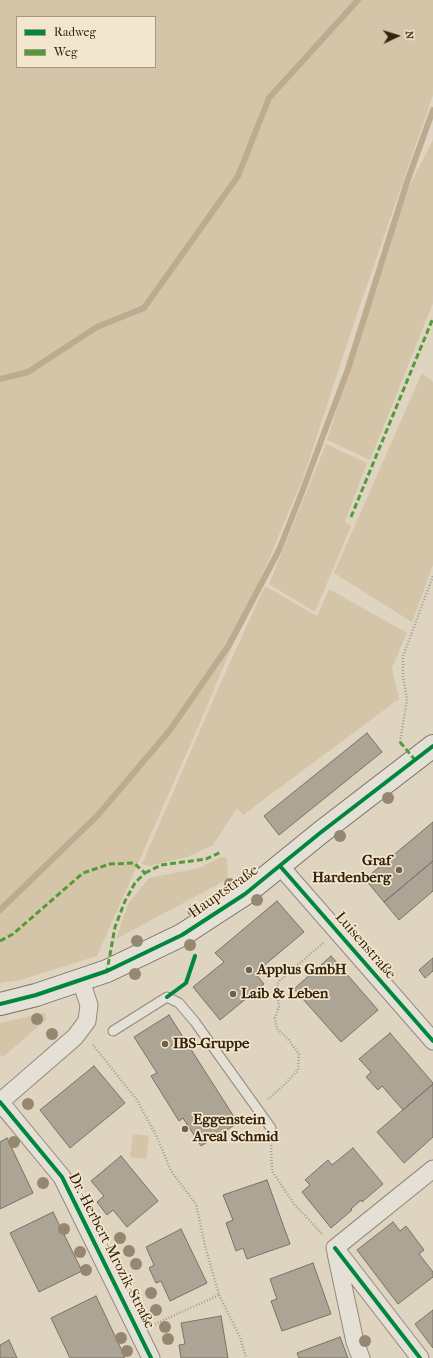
<!DOCTYPE html>
<meta charset="utf-8">
<style>
body{margin:0}
#map{position:relative;width:433px;height:1358px;overflow:hidden;background:#ded4c0;font-family:"IM FELL French Canon",serif}
canvas{display:block}
.legend{position:absolute;left:16px;top:16px;width:140px;height:52px;box-sizing:border-box;background:#f2e6ce;border:1px solid #a79880;margin:0;padding:5px 7px;list-style:none;font-size:12px;color:#36220b}
.legend li{display:flex;align-items:center;gap:8px;height:20px}
.legend b{width:20px;border:1px solid #a79880}
.north{position:absolute;left:377px;top:16px;width:40px;height:40px;-webkit-text-stroke:3px #f2e6ce;paint-order:stroke;rotate:86deg;font-size:11px;font-weight:700;line-height:16px;text-align:center;color:#36220b}
.north::after{content:'';display:block;margin:auto;width:14px;height:18px;background:#36220b;clip-path:polygon(50% 0,100% 100%,50% 72%,0 100%)}
</style>
<div id="map">
<canvas width="433" height="1358"></canvas>
<ul class="legend">
<li><b style="height:5px;background:#00873e"></b>Radweg</li>
<li><b style="height:5px;background:#519b3b"></b>Weg</li>
</ul>
<div class="north">N</div>
</div>
<script>
const g = document.querySelector('canvas').getContext('2d');
g.lineJoin = 'round';
function paint(path, color) { g.fillStyle = color; g.fill(path, 'evenodd'); }
const toPath = rows => new Path2D(rows.map(r => 'M' + r).join(''));
function trace(path, color, width, dash) { g.strokeStyle = color; g.lineWidth = width; g.lineCap = dash ? 'butt' : 'round'; g.setLineDash(dash || []); g.stroke(path); }
function write(font, color, halo, rows, align = 'center') {
  g.font = font + ' "IM FELL French Canon",serif'; g.lineWidth = 3.5; g.setLineDash([]); g.textBaseline = 'middle'; g.strokeStyle = halo; g.fillStyle = color; for (const [text, x, y, turn = 0] of rows) {
    g.save(); g.translate(x, y); g.rotate((+turn || 0) * Math.PI / 180); g.textAlign = isNaN(turn) ? turn : align; if (halo) g.strokeText(text, 0, 0); g.fillText(text, 0, 0); g.restore();
  }
}
const green = toPath([
 [0,0,433,0,433,95,356,317,303,478,199,725,97,956,20,980,0,983],
 [17,17,155,17,155,67,17,67],
 [433,140,433,303,370,460,327,440,404,196],
 [422,373,433,382,433,565,412,622,334,573],
 [326,444,367,463,345,522,351,526,315,612,269,584],
 [265,586,317,616,329,589,407,633,392,668,399,699,243,815,237,808,213,845,187,857,149,866,142,864,217,691],
 [221,857,227,858,228,879,116,939,128,904,149,878,199,868],
 [44,1013,46,1015,46,1020,4,1056,1,1056,0,1054,0,1023],
 [133,1134,149,1136,146,1159,130,1157]
]);
const stream = toPath([
 [0,379,28,372,97,327,144,308,238,176,269,98,358,0],
 [0,910,98,815,170,730,229,645,279,550,302,492,348,369,407,182,433,110]
]);
const building = toPath([
 [367,733,382,752,279,835,264,816,367,733],
 [433,822,433,861,384,902,365,879,433,822],
 [433,861,433,891,399,920,384,902,433,861],
 [277,901,304,932,255,973,264,984,220,1020,193,987,224,962,215,953,277,901],
 [331,956,378,1010,341,1042,294,989,331,956],
 [433,958,433,971,425,978,419,970,433,958],
 [169,1015,238,1123,201,1146,183,1118,179,1121,151,1076,157,1073,134,1037,169,1015],
 [390,1033,433,1083,433,1084,403,1110,382,1086,378,1090,366,1077,371,1072,359,1059,390,1033],
 [94,1066,125,1103,70,1148,40,1110,94,1066],
 [433,1084,433,1137,404,1163,377,1132,433,1084],
 [187,1124,190,1129,184,1133,181,1128,187,1124],
 [7,1138,33,1193,0,1209,0,1142,7,1138],
 [353,1148,383,1184,362,1202,361,1200,351,1209,352,1210,331,1228,302,1192,310,1185,305,1180,328,1160,332,1165,353,1148],
 [121,1156,158,1201,127,1227,113,1210,107,1215,97,1202,104,1196,91,1181,121,1156],
 [267,1180,290,1244,247,1259,243,1248,236,1251,226,1223,233,1220,223,1195,267,1180],
 [53,1212,82,1271,39,1292,10,1233,53,1212],
 [393,1222,400,1231,406,1226,424,1250,419,1254,433,1272,433,1277,398,1304,357,1250,393,1222],
 [181,1229,207,1283,170,1301,161,1281,156,1283,149,1268,154,1265,146,1247,181,1229],
 [313,1263,331,1314,282,1331,271,1301,277,1299,270,1279,313,1263],
 [96,1296,125,1357,122,1358,70,1358,51,1318,96,1296],
 [433,1310,433,1348,415,1324,433,1310],
 [221,1316,228,1358,181,1358,179,1345,185,1344,181,1323,221,1316],
 [340,1337,348,1358,299,1358,297,1353,340,1337],
 [9,1340,17,1358,0,1358,0,1345,9,1340]
]);
const path = toPath([
 [400,742,407,700,403,676,403,656,433,576],
 [93,1045,137,1100,157,1137,171,1171,196,1204,205,1246,219,1295,155,1324],
 [268,1099,284,1085,298,1070,299,1054,288,1039,277,1029,275,1018,279,1007,277,993,278,982,323,943],
 [271,1142,272,1171,294,1204,323,1235],
 [219,1295,240,1337,246,1358]
]);
const lane = toPath([
 [113,1031,167,997,179,1003,195,1022,271,1128]
]);
const street = toPath([
 [280,866,433,1041],
 [0,1102,62,1177,151,1358],
 [0,1102,75,1037,87,1021,89,1005,81,981],
 [335,1248,420,1358],
 [335,1248,433,1169],
 [336,1253,355,1342,361,1358]
]);
const secondary = toPath([
 [0,1004,36,995,107,971,182,935,245,894,320,833,433,746]
]);
const quiet = toPath([
 [351,517,433,318],
 [400,742,415,760],
 [145,873,161,865,206,859,221,852],
 [0,941,13,934,83,873,110,864,134,863,145,873,135,883,125,901,115,927,107,971]
]);
const cycleway = toPath([
 [280,866,433,1041],
 [167,997,186,983,195,956],
 [0,1004,36,995,107,971,182,935,245,894,320,833,433,746],
 [0,1102,62,1177,151,1358],
 [335,1248,420,1358]
]);
const trees = [
 [388,798],
 [340,836],
 [230,884],
 [257,900],
 [193,910],
 [137,941],
 [190,945],
 [135,974],
 [37,1019],
 [52,1034],
 [28,1104],
 [14,1142],
 [43,1183],
 [64,1229],
 [120,1238],
 [129,1251],
 [80,1252],
 [136,1264],
 [86,1270],
 [151,1293],
 [156,1310],
 [165,1327],
 [121,1338],
 [168,1339],
 [365,1341],
 [127,1351]
];
const markers = [
 [399,870,4,"#71604a"],
 [249,970,4,"#71604a"],
 [233,994,4,"#71604a"],
 [165,1044,4,"#71604a"],
 [185,1129,4,"#71604a"]
];
const poiNames = [
 ["Graf",391,861,"right"],
 ["Hardenberg",391,878,"right"],
 ["Applus GmbH",257,970],
 ["Laib & Leben",241,994],
 ["IBS-Gruppe",173,1044],
 ["Eggenstein",193,1120],
 ["Areal Schmid",193,1137]
];
const streetNames = [
 ["Hauptstraße",224,892,-35],
 ["Luisenstraße",365,946,49],
 ["Dr.-Herbert-Mrozik-Straße",111,1251,63]
];
paint(green, '#d4c5a9');
trace(stream, '#bcab8f', 6);
paint(building, '#aca495');
trace(building, '#7a7264', 1);
trace(lane, '#928a7c', 11);
trace(street, '#928a7c', 19);
trace(secondary, '#7a7264', 24);
trace(path, '#a49e95', 2.5, [1, 2]);
trace(lane, '#e5e0d6', 9);
trace(street, '#e5e0d6', 17);
trace(secondary, '#e5e0d6', 22);
trace(quiet, '#519b3b', 3, [6, 3]);
trace(cycleway, '#00873e', 4);
g.fillStyle = '#968770';
for (const [x, y] of trees) { g.beginPath(); g.arc(x, y, 6, 0, 2 * Math.PI); g.fill(); }
for (const [x, y, r, color] of markers) { const dot = new Path2D(); dot.arc(x, y, r, 0, 2 * Math.PI); g.fillStyle = color; g.fill(dot); trace(dot, '#f2e6ce', 1.5); }
write('bold 15px', '#36220b', '#f2e6ce', poiNames, 'left');
write('15px', '#36220b', '#f2e6ce', streetNames);
</script>
